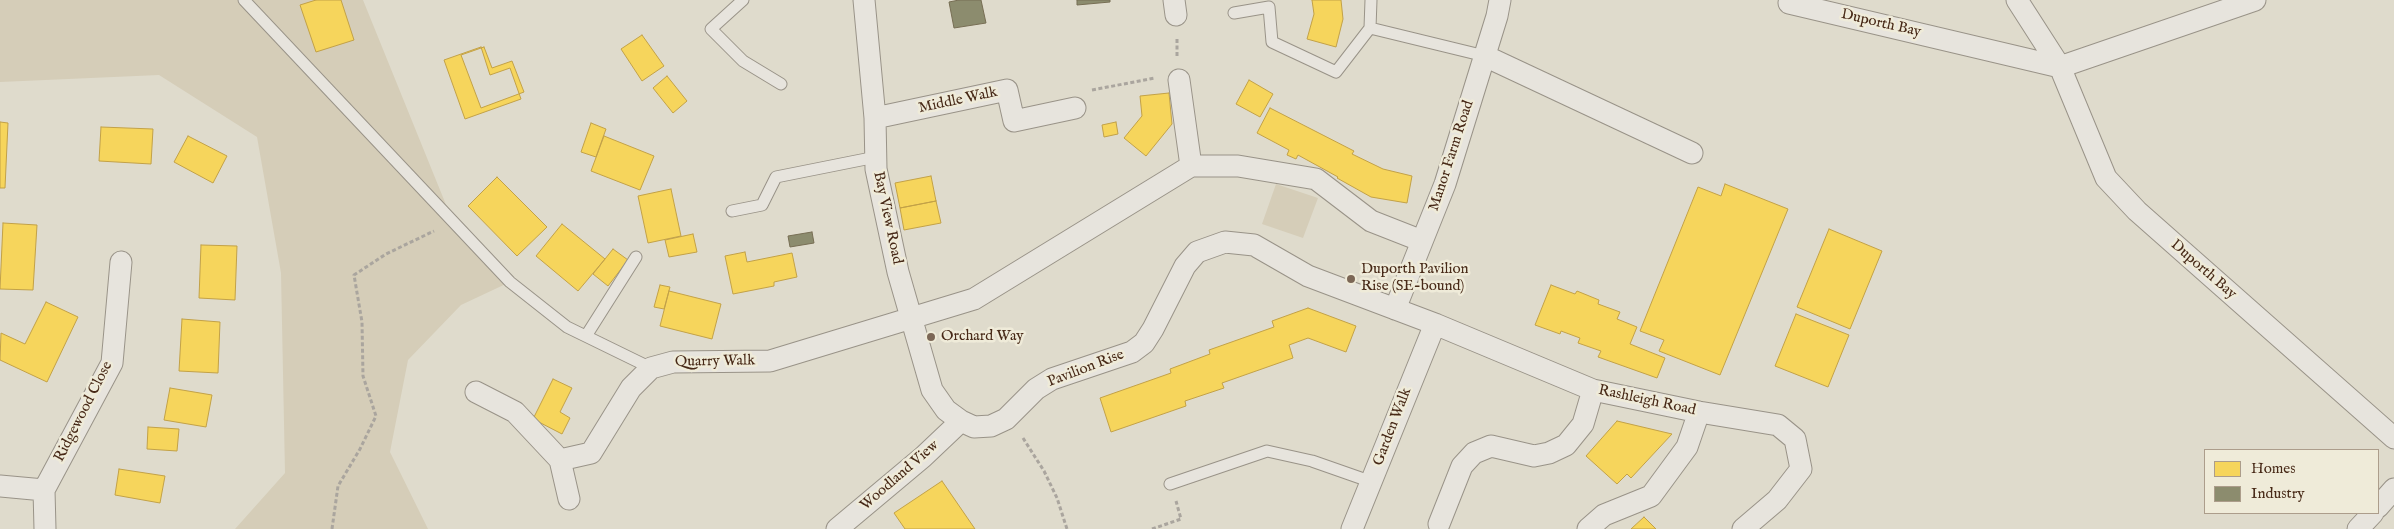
<!DOCTYPE html>
<style>
body{margin:0}
#map{position:relative;width:2394px;height:529px;overflow:hidden;background:#dfdbcc;font-family:"IM FELL English",serif}
canvas{display:block}
.legend{position:absolute;left:2204px;top:449px;width:175px;height:65px;box-sizing:border-box;background:#efebd9;border:1px solid #ac9d8b;margin:0;padding:6px 9px;list-style:none;font-size:15px;color:#472917}
.legend li{display:flex;align-items:center;gap:10px;height:25px}
.legend b{width:25px;border:1px solid #ac9d8b}
</style>
<div id="map">
<canvas width="2394" height="529"></canvas>
<ul class="legend">
<li><b style="height:14px;background:#f6d55c"></b>Homes</li>
<li><b style="height:14px;background:#8c8c6e"></b>Industry</li>
</ul>
</div>
<script>
const g = document.querySelector('canvas').getContext('2d');
g.lineJoin = 'round';
function paint(path, color) { g.fillStyle = color; g.fill(path, 'evenodd'); }
const toPath = rows => new Path2D(rows.map(r => 'M' + r).join(''));
function trace(path, color, width, dash) { g.strokeStyle = color; g.lineWidth = width; g.lineCap = dash ? 'butt' : 'round'; g.setLineDash(dash || []); g.stroke(path); }
function write(font, color, halo, rows, align = 'center') {
  g.font = font + ' "IM FELL English",serif'; g.lineWidth = 5; g.setLineDash([]); g.textBaseline = 'middle'; g.strokeStyle = halo; g.fillStyle = color; for (const [text, x, y, turn = 0] of rows) {
    g.save(); g.translate(x, y); g.rotate((+turn || 0) * Math.PI / 180); g.textAlign = isNaN(turn) ? turn : align; if (halo) g.strokeText(text, 0, 0); g.fillText(text, 0, 0); g.restore();
  }
}
const green = toPath([
 [0,0,363,0,453,222,510,282,461,305,408,360,390,452,428,529,235,529,285,473,281,273,257,137,159,75,0,82],
 [1276,184,1318,198,1303,238,1262,224]
]);
const homes = toPath([
 [316,0,341,0,354,40,316,52,300,5,316,0],
 [1312,0,1341,0,1343,19,1336,47,1307,39,1314,14,1312,0],
 [642,35,664,66,642,81,621,49,642,35],
 [481,47,490,75,510,68,521,99,465,119,444,60,481,47],
 [484,47,492,68,512,61,524,92,481,108,461,55,484,47],
 [667,76,687,101,673,113,653,88,667,76],
 [1249,80,1273,94,1260,117,1236,104,1249,80],
 [1169,93,1172,124,1146,156,1124,138,1142,116,1140,96,1169,93],
 [1270,108,1354,151,1352,154,1383,169,1412,176,1407,203,1371,197,1337,178,1338,177,1298,155,1296,159,1287,155,1289,150,1257,133,1270,108],
 [0,122,8,123,5,188,0,188,0,122],
 [1116,122,1118,134,1104,137,1102,125,1116,122],
 [591,123,606,129,596,157,581,152,591,123],
 [101,127,153,129,151,164,99,161,101,127],
 [188,136,227,156,213,183,174,162,188,136],
 [604,136,654,156,640,190,591,171,604,136],
 [931,176,936,201,900,208,895,183,931,176],
 [497,177,547,227,517,256,468,206,497,177],
 [1725,184,1788,209,1720,375,1659,351,1664,340,1640,331,1698,187,1721,196,1725,184],
 [671,189,681,236,648,243,638,196,671,189],
 [936,201,941,223,904,230,900,208,936,201],
 [3,223,37,225,33,290,0,289,3,223],
 [562,224,605,259,578,291,536,256,562,224],
 [1829,229,1882,251,1850,329,1797,307,1829,229],
 [693,234,697,252,669,257,665,240,693,234],
 [201,245,237,246,235,300,199,298,201,245],
 [613,249,628,260,608,286,593,274,613,249],
 [745,252,747,262,792,253,797,277,774,282,774,286,733,294,725,256,745,252],
 [660,285,670,287,664,309,654,307,660,285],
 [1551,285,1575,294,1577,291,1599,300,1598,304,1620,312,1617,319,1637,327,1630,344,1665,358,1657,378,1598,357,1601,351,1578,343,1580,338,1561,331,1560,334,1535,325,1551,285],
 [669,291,721,304,712,339,660,326,669,291],
 [46,302,78,317,47,382,0,360,1,333,25,344,46,302],
 [1308,308,1356,326,1346,352,1308,338,1289,345,1293,358,1222,383,1224,388,1185,401,1186,406,1111,432,1100,398,1171,373,1170,369,1210,354,1209,350,1274,327,1272,321,1308,308],
 [1796,314,1849,335,1828,387,1775,366,1796,314],
 [182,319,220,322,218,373,179,371,182,319],
 [553,379,572,388,560,412,570,418,562,434,533,419,553,379],
 [170,388,212,395,206,427,164,420,170,388],
 [1617,421,1672,434,1631,478,1627,474,1617,484,1586,456,1617,421],
 [148,427,179,429,177,451,147,449,148,427],
 [119,469,165,476,160,503,115,495,119,469],
 [942,481,975,529,905,529,894,513,942,481],
 [1644,517,1656,529,1631,529,1644,517]
]);
const industry = toPath([
 [959,0,981,0,986,23,954,28,949,2,959,0],
 [1077,0,1110,0,1110,2,1077,5,1077,0],
 [812,232,814,243,790,247,788,236,812,232]
]);
const path = toPath([
 [1177,39,1177,57],
 [1092,90,1155,78],
 [1023,438,1044,471,1057,498,1067,529],
 [332,529,338,486,360,449,376,416,363,376,362,322,354,275,386,254,434,231],
 [1152,529,1181,519,1176,501]
]);
const lane = toPath([
 [244,0,510,282,567,327,651,368],
 [743,0,711,29,743,61,781,84],
 [1371,0,1370,28,1485,56],
 [1234,13,1269,7,1272,42,1336,72,1370,28],
 [732,211,762,205,776,177,876,157],
 [586,336,636,257],
 [1170,484,1267,451,1312,461,1372,482]
]);
const street = toPath([
 [864,0,875,118,876,169,898,272,932,390,946,410,961,421,974,427,991,426,1006,419,1036,389,1052,379,1132,352,1144,343,1153,329,1185,266,1197,252,1225,242,1254,245,1308,276,1435,324,1593,390,1699,412,1778,425,1795,439,1801,469,1777,500,1743,529],
 [1174,0,1176,15],
 [2017,0,2060,67,2106,178,2137,211,2394,438],
 [1789,3,2060,67,2255,0],
 [1485,56,1692,153],
 [1179,80,1191,166],
 [875,118,1007,90,1014,121,1075,108],
 [1395,309,1445,184,1497,16,1500,0],
 [476,392,515,412,560,460,569,499],
 [560,460,591,453,631,388,651,368,673,362,770,361,974,299,1191,166,1238,166,1316,179,1371,221,1422,241],
 [0,486,44,490],
 [2378,507,2394,489],
 [1439,524,1462,466,1474,453,1491,446,1534,456,1549,453,1566,445,1583,424,1593,390],
 [45,529,44,490,112,363,121,262],
 [837,529,923,457,961,421],
 [1352,529,1435,324],
 [1588,529,1604,515,1651,496,1687,447,1699,412],
 [2358,529,2373,513]
]);
const markers = [
 [1351,279,5,"#7c6756"],
 [931,337,5,"#7c6756"]
];
const streetNames = [
 ["Duporth Bay",1881,24,13],
 ["Middle Walk",958,101,-12],
 ["Manor Farm Road",1452,156,-72],
 ["Bay View Road",887,218,78],
 ["Duporth Bay",2203,270,41],
 ["Quarry Walk",715,362,-1],
 ["Pavilion Rise",1086,369,-21],
 ["Rashleigh Road",1647,401,12],
 ["Ridgewood Close",84,412,-63],
 ["Garden Walk",1393,427,-69],
 ["Woodland View",900,476,-41]
];
const poiNames = [
 ["Duporth Pavilion",1361,270],
 ["Rise (SE-bound)",1361,287],
 ["Orchard Way",941,337]
];
paint(green, '#d5cdb8');
paint(homes, '#f6d55c');
trace(homes, '#c2a147', 1);
paint(industry, '#8c8c6e');
trace(industry, '#776e54', 1);
trace(lane, '#999388', 13);
trace(street, '#999388', 23);
trace(path, '#aaa59e', 3, [4, 2.5]);
trace(lane, '#e7e4dd', 11);
trace(street, '#e7e4dd', 21);
for (const [x, y, r, color] of markers) { const dot = new Path2D(); dot.arc(x, y, r, 0, 2 * Math.PI); g.fillStyle = color; g.fill(dot); trace(dot, '#efebd9', 2); }
write('15px', '#472917', '#efebd9', streetNames);
write('15px', '#472917', '#efebd9', poiNames, 'left');
</script>
